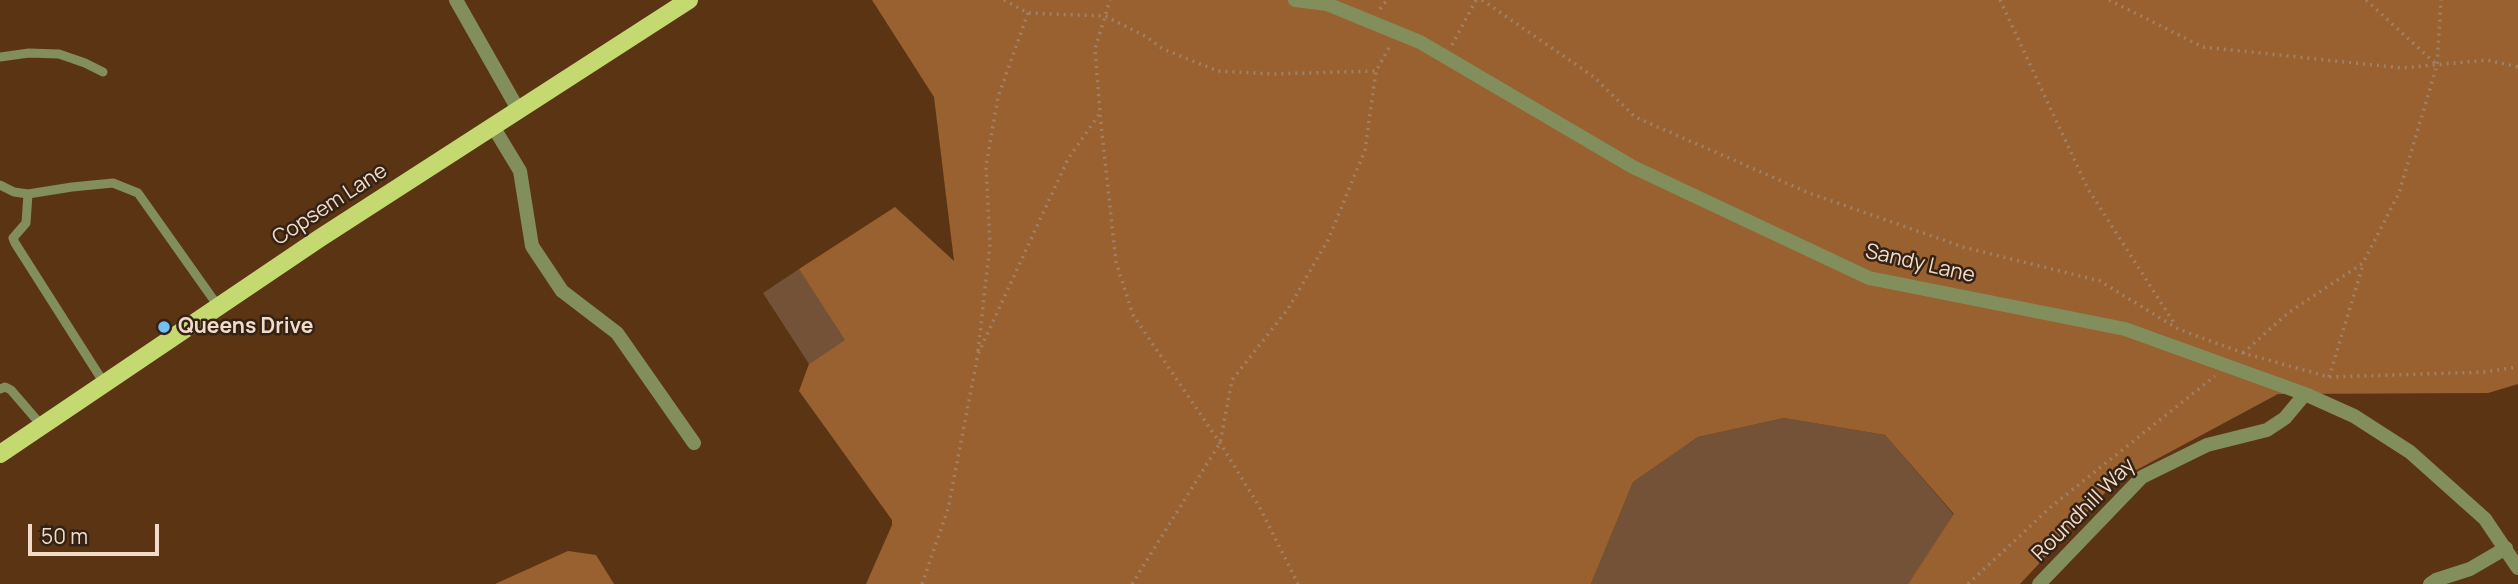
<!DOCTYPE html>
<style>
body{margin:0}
#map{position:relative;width:2518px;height:584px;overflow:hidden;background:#5b3513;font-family:Manrope,sans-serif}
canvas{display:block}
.scale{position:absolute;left:28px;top:524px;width:131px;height:32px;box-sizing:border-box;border:4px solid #f3dbc9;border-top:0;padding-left:9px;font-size:21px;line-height:24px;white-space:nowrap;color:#f3dbc9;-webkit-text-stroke:5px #342214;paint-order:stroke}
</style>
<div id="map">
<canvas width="2518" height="584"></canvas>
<div class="scale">50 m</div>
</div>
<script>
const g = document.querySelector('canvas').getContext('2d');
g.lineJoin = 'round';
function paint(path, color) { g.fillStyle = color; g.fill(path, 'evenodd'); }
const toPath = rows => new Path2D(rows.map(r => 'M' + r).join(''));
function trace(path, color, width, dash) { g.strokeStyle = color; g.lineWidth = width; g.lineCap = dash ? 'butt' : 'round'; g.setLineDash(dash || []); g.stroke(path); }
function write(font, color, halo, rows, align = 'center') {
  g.font = font + ' Manrope,sans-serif'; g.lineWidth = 5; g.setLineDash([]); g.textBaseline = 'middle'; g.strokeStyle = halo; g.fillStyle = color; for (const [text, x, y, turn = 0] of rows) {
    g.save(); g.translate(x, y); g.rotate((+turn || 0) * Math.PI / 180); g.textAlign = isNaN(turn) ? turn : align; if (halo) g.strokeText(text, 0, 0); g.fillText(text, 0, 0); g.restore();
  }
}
const green = toPath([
 [799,269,846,340,809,364,763,293],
 [1784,418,1885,435,1954,515,1908,584,1591,584,1633,482,1698,437]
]);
const forest = toPath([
 [872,0,2518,0,2518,384,2488,393,2278,394,2116,481,2020,584,1908,584,1954,514,1885,435,1784,418,1698,437,1633,482,1591,584,866,584,892,525,892,520,799,391,809,364,845,340,799,269,895,207,954,261,934,97],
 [568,551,596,555,614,584,495,584]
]);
const path = toPath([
 [1004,0,1028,13,1105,16,1147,37,1163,49,1218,71,1274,74,1376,71],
 [1482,0,1594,77,1635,117,1809,193,1963,247,2100,281,2178,329,2243,353,2329,377,2484,372,2518,367],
 [2000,0,2088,189,2176,326],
 [2109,0,2203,47,2402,68,2487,60,2518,67],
 [2366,0,2437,65],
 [1380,9,1387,0],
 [1452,45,1476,0],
 [1100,115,1116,262,1133,315,1220,443,1259,506,1298,584],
 [978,351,990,244,986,166,998,97,1028,13],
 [2243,353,2288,313,2363,263,2399,193,2437,65,2441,0],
 [2329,377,2363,265],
 [922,584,948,509,978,354,1068,159,1100,113,1095,49,1110,0],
 [1132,584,1220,443,1232,380,1288,309,1328,240,1365,150,1376,71,1390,46],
 [1968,584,2052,506,2215,376]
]);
const service = toPath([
 [0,57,29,53,59,54,85,63,103,72],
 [0,185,14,192,28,194,26,223,13,238,15,243,104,383],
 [28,194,72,187,113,183,138,193,218,306],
 [0,389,5,387,11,390,42,426]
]);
const minor = toPath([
 [456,0,519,111],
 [1295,0,1327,4,1420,42,1633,167,1869,278,2125,329,2305,394,2354,416,2410,452,2485,519,2518,568],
 [494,128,520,171,532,246,562,291,617,333,694,443],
 [2039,584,2142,477,2207,445,2267,430,2285,418,2305,394],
 [2430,584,2436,580,2470,569,2506,548]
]);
const primary = toPath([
 [0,454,320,238,689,0]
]);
const markers = [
 [164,327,7,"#72c1f5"]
];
const streetNames = [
 ["Copsem Lane",330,205,-33],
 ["Sandy Lane",1920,264,13],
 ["Roundhill Way",2084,510,-45]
];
const poiNames = [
 ["Queens Drive",178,327]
];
paint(green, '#735237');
paint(forest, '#996130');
trace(path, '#a08166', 3.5, [2, 5]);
trace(service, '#828e5c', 9);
trace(minor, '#828e5c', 14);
trace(primary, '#c4da71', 18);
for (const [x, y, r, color] of markers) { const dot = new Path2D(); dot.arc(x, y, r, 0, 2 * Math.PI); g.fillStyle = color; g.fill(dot); trace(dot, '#342214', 2.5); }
write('21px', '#f3dbc9', '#342214', streetNames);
write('bold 21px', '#f3dbc9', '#342214', poiNames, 'left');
</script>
